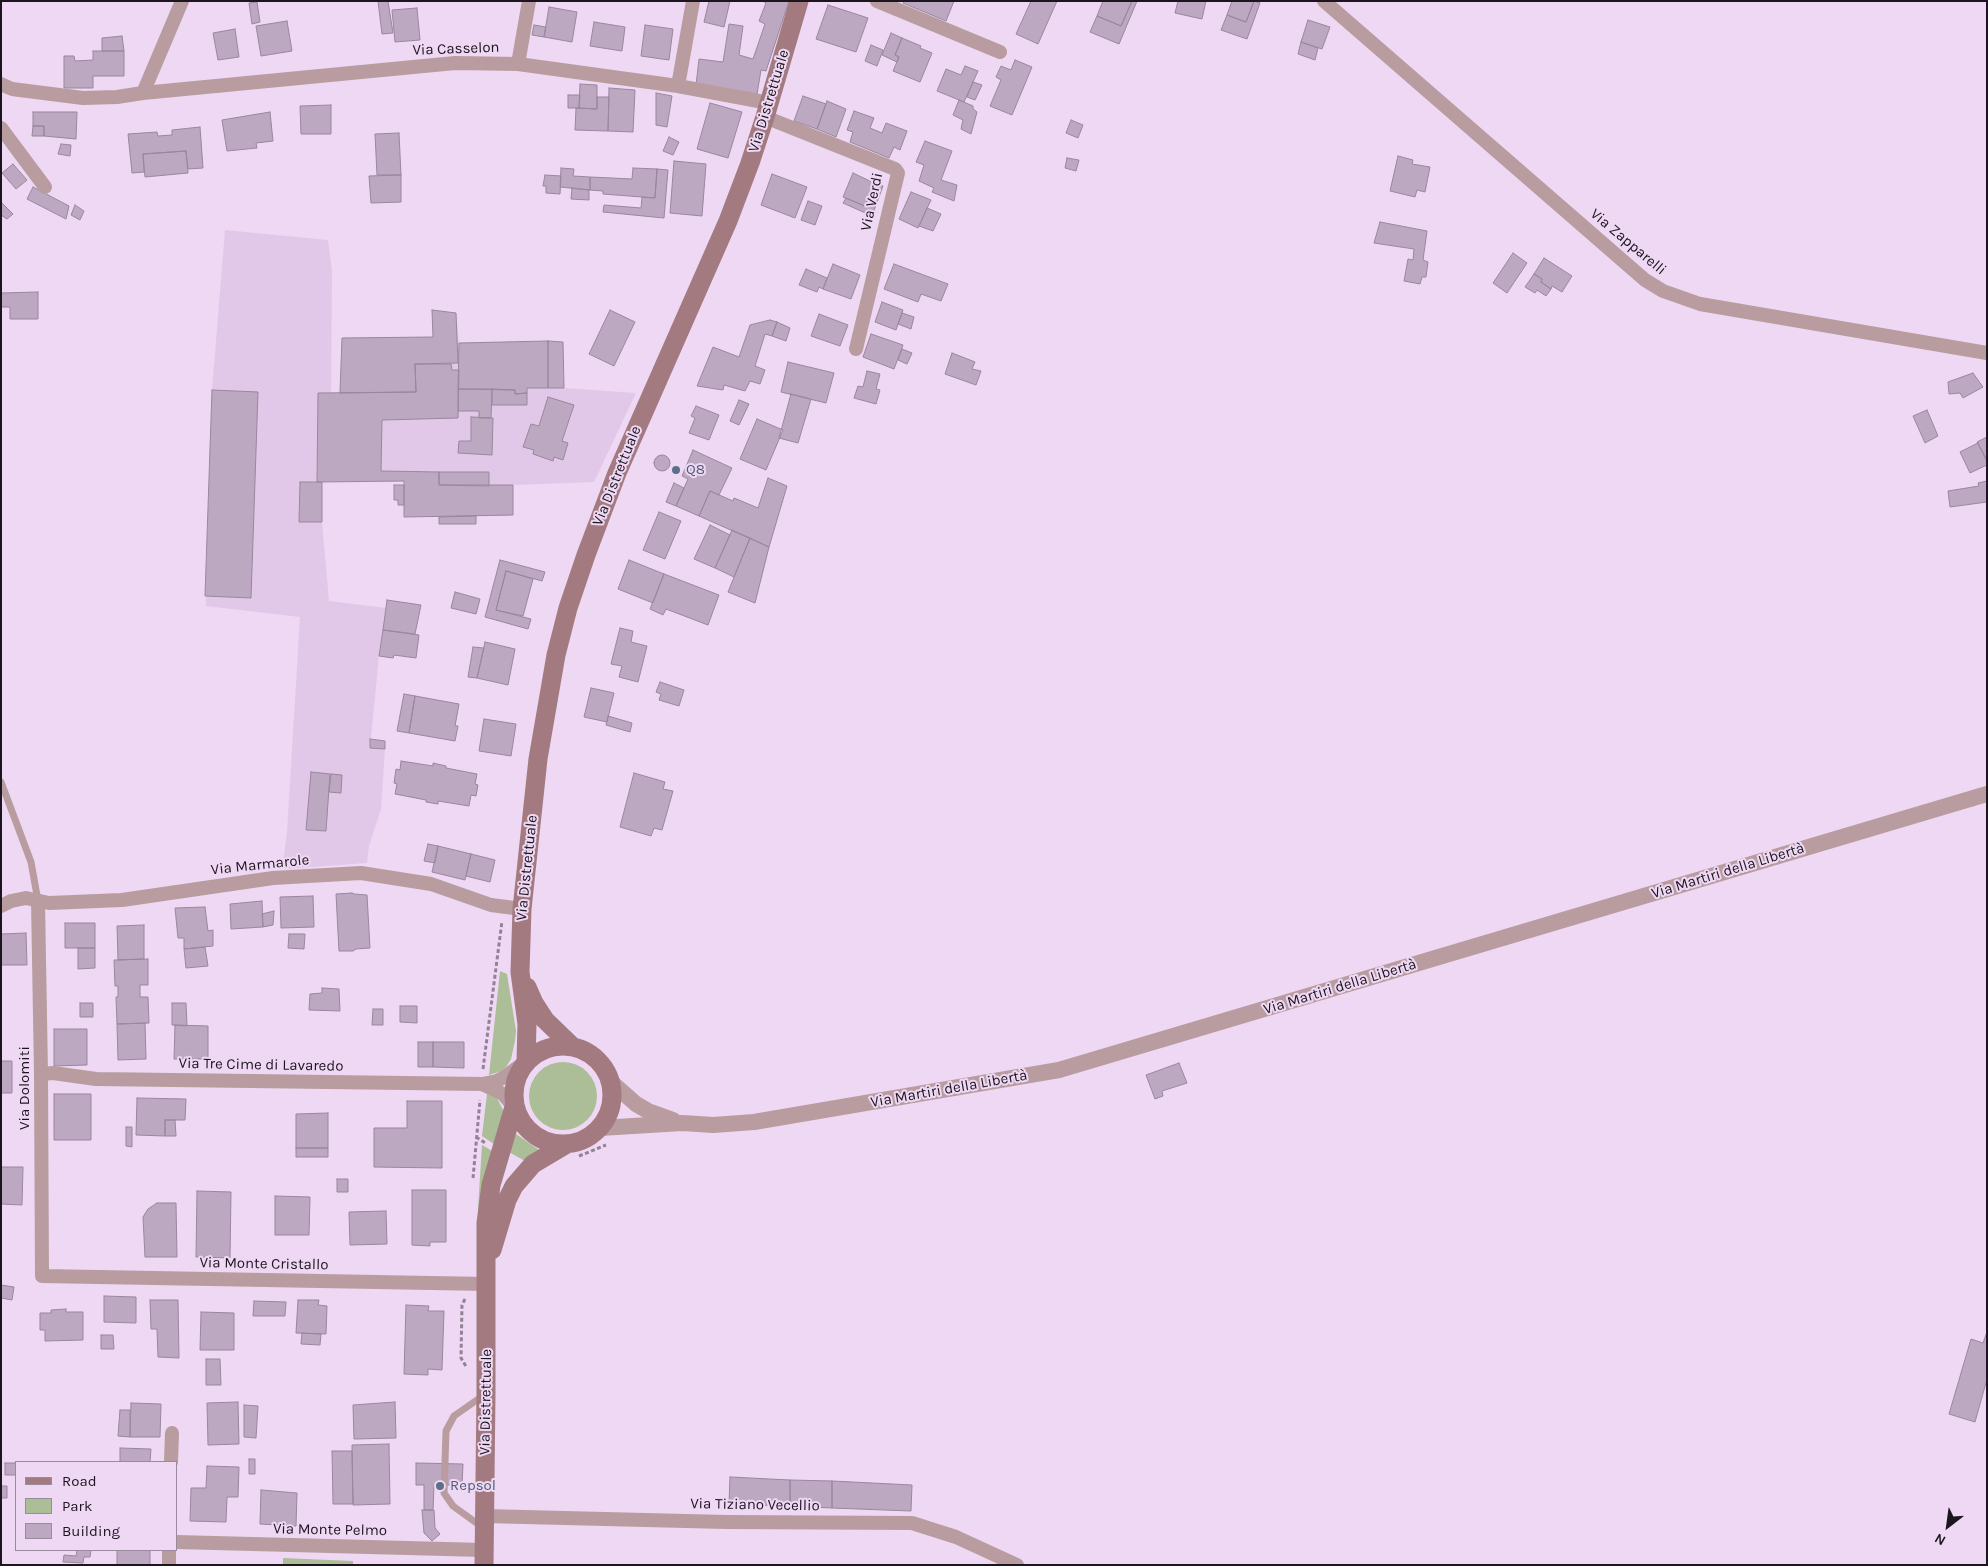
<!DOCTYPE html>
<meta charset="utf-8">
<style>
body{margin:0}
#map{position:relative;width:1988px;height:1566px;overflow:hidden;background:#eed8f3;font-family:Karla,sans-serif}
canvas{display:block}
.frame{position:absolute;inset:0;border:2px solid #1c141e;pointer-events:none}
.legend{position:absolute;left:15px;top:1461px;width:162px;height:90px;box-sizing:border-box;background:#eed8f3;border:1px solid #9a8a9e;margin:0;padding:6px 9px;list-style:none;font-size:15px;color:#1c141e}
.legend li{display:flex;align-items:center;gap:10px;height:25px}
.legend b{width:25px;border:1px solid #9a8a9e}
.north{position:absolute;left:1923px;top:1501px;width:50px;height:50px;-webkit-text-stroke:4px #eed8f3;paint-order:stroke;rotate:210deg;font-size:14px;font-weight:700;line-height:20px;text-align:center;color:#1c141e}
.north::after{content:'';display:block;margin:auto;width:18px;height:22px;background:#1c141e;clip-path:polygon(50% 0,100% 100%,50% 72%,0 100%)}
</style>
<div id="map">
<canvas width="1988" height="1566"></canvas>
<div class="frame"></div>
<ul class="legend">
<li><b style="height:6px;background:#a27a80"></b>Road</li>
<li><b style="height:14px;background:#abbe97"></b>Park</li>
<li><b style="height:14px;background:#bca8c1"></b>Building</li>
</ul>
<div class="north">N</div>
</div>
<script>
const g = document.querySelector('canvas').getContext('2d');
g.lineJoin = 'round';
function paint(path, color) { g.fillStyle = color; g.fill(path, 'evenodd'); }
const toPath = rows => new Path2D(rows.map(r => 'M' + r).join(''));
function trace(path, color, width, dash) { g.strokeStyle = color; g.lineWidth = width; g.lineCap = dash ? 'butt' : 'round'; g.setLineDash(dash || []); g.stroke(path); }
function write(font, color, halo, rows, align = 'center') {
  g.font = font + ' Karla,sans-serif'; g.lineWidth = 4; g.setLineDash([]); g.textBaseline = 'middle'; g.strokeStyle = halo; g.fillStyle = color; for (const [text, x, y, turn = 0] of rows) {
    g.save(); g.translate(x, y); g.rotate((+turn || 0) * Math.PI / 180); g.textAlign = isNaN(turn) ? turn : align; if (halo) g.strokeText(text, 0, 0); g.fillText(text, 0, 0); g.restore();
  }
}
const built = toPath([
 [225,230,328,240,332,271,331,393,340,392,342,338,433,337,432,310,456,313,459,343,563,342,564,388,636,393,594,482,513,485,513,515,476,516,476,524,439,524,439,517,404,517,404,481,300,482,299,521,322,522,329,601,386,608,379,656,370,748,385,749,381,809,369,846,367,863,285,869,283,864,287,832,300,617,206,606,212,390]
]);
const green = toPath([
 [500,971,507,974,516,1031,515,1041,511,1059,506,1067,502,1071,489,1075],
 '529 1096a34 34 0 1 1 68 0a34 34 0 1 1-68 0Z',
 [487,1094,497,1098,503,1110,503,1117,494,1144,482,1136],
 [516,1134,539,1150,525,1161,509,1152],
 [482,1145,492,1151,479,1210,478,1209],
 [283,1558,353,1561,353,1565,283,1565]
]);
const building = toPath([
 [378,1,388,1,393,33,382,34,378,1],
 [709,1,730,1,724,27,704,22,709,1],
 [763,1,789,1,766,71,761,70,757,94,696,85,699,59,723,62,729,24,743,26,739,55,753,59,765,24,759,21,766,3,763,1],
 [904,1,954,1,946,21,903,3,904,1],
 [1031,1,1057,1,1038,44,1016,34,1031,1],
 [1103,1,1132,1,1121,26,1097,16,1103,1],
 [1132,1,1137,1,1119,44,1090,32,1097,16,1121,26,1132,1],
 [1178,1,1206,1,1202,19,1175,13,1178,1],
 [1232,1,1254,1,1246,22,1227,15,1232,1],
 [1254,1,1260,3,1247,39,1221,30,1227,15,1246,22,1254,1],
 [257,2,260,22,252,24,249,3,257,2],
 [828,5,868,18,856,52,816,39,828,5],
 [549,7,577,12,572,42,544,37,549,7],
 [417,8,420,40,395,42,392,10,417,8],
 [1308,20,1330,27,1322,49,1301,42,1308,20],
 [287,21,292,51,261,56,256,26,287,21],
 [594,22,625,27,622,51,590,46,594,22],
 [534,25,546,27,544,37,532,35,534,25],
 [645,25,673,29,669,60,641,56,645,25],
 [235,29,239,57,218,60,213,33,235,29],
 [891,33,902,38,895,55,899,57,897,62,882,55,891,33],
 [122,36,124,51,102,51,102,38,122,36],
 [902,38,921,46,920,48,932,53,920,82,893,71,899,57,895,55,902,38],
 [1301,42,1318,48,1315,60,1298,54,1301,42],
 [871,45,883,50,877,66,865,61,871,45],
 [93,51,124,51,124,76,93,76,93,88,64,88,64,56,74,56,75,61,93,60,93,51],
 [1015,60,1032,67,1012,115,990,106,1001,80,996,77,1001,66,1011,70,1015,60],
 [965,66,978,71,964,102,937,91,946,69,961,75,965,66],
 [973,82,982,85,975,100,967,97,973,82],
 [580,84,597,85,597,109,579,108,580,84],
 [609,88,635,90,633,132,608,131,609,88],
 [656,93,672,96,667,127,656,125,656,93],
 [568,95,580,95,579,108,568,108,568,95],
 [803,96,826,104,817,129,794,121,803,96],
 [597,97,609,97,608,131,575,130,576,108,597,109,597,97],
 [959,100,973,106,973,109,977,112,971,134,961,129,963,120,953,115,959,100],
 [827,101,846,109,836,137,817,129,827,101],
 [710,103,742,112,728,158,697,149,710,103],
 [331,105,331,134,301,134,300,106,331,105],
 [854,111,874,118,870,128,882,133,886,123,907,131,900,150,894,147,889,158,850,142,853,132,847,130,854,111],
 [33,112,77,112,76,139,44,136,44,126,33,126,33,112],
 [270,112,273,141,256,143,257,148,227,151,222,120,270,112],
 [1071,120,1083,125,1078,138,1066,133,1071,120],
 [33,126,44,126,44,136,32,136,33,126],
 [200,127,203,168,188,169,186,151,143,154,144,172,132,173,128,134,157,132,158,136,172,135,172,130,200,127],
 [399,133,401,175,377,175,375,134,399,133],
 [669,137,679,142,673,155,663,151,669,137],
 [925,141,952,151,941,180,957,185,954,201,932,192,934,188,919,181,924,165,916,162,925,141],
 [61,144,71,145,70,156,58,154,61,144],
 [186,151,188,173,145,177,143,154,186,151],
 [1398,156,1413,160,1412,164,1430,167,1425,192,1417,190,1415,197,1390,191,1398,156],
 [1067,158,1079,160,1076,171,1065,168,1067,158],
 [674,161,706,164,702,216,670,213,674,161],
 [13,164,27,180,16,189,2,173,13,164],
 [561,168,574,169,573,176,590,177,590,190,560,187,561,168],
 [633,168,657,169,655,198,603,194,603,191,590,190,590,177,632,179,633,168],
 [657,169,668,170,664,218,603,212,604,205,641,208,642,197,655,198,657,169],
 [853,173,874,183,865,206,843,197,853,173],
 [772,174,807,187,795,218,761,205,772,174],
 [401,175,401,202,371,203,369,176,401,175],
 [545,175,561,176,560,194,546,193,546,186,543,186,545,175],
 [874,183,883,186,872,216,843,203,846,198,865,206,874,183],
 [33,187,69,206,66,219,27,199,33,187],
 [572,188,589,190,589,200,571,199,572,188],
 [911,192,931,200,918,228,899,219,911,192],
 [808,201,822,206,815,225,801,220,808,201],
 [1,202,13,214,7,219,1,215,1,202],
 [75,205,84,211,80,220,71,215,75,205],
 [927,208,941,214,933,231,919,226,927,208],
 [1380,222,1427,231,1423,260,1428,262,1426,277,1422,277,1420,284,1404,281,1408,259,1413,260,1414,249,1374,243,1380,222],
 [1513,253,1527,263,1507,293,1493,283,1513,253],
 [1544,258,1572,276,1562,292,1552,286,1551,289,1541,282,1542,279,1534,274,1544,258],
 [833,264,860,275,851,299,823,289,833,264],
 [894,264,948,284,941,301,921,294,918,302,884,289,894,264],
 [806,269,827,278,823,289,819,287,817,292,799,285,806,269],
 [1534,274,1542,279,1541,282,1551,289,1546,296,1537,290,1535,293,1525,287,1534,274],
 [38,292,38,319,10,319,10,307,1,307,1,293,38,292],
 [882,302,903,310,896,330,875,322,882,302],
 [432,310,456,313,458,363,415,364,416,392,340,393,342,338,433,337,432,310],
 [610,310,635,322,614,366,589,354,610,310],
 [902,313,914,317,911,329,898,324,902,313],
 [819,314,848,325,840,346,811,336,819,314],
 [770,320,777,322,772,336,765,334,755,366,765,370,760,384,750,381,745,391,724,385,723,390,697,386,713,347,739,357,750,325,770,320],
 [777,322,790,328,786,341,772,336,777,322],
 [871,334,903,345,894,369,863,357,871,334],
 [548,341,548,388,527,388,527,393,515,394,515,390,458,389,459,343,548,341],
 [548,341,563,342,564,388,548,388,548,341],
 [902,349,912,353,907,364,898,360,902,349],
 [952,353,975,362,972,369,981,371,976,385,945,374,952,353],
 [788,362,834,373,826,403,781,392,788,362],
 [415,364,451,364,452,370,459,370,458,418,382,420,381,471,439,472,439,485,513,485,513,515,404,517,404,481,317,482,318,393,416,392,415,364],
 [867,371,880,374,876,389,880,390,876,404,854,398,858,386,863,387,867,371],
 [1973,373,1983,387,1963,398,1960,393,1949,394,1948,382,1973,373],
 [458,389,492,389,491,418,479,418,479,411,458,411,458,389],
 [492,389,515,390,515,394,527,393,527,405,492,405,492,389],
 [212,390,258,392,251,598,205,596,212,390],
 [791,394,811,399,798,443,779,438,791,394],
 [548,397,574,405,562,441,568,443,563,460,554,457,553,461,533,454,534,450,523,447,531,424,539,426,548,397],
 [739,400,749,404,739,425,730,421,739,400],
 [696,406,719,415,709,440,689,433,695,418,691,416,696,406],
 [1927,410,1938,436,1925,443,1913,416,1927,410],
 [471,417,493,418,492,455,458,453,459,441,471,441,471,417],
 [757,419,783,430,766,470,740,459,757,419],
 [1987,437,1987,461,1977,442,1987,437],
 [1978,443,1987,461,1987,465,1970,473,1960,452,1978,443],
 [693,450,732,468,719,495,710,491,699,516,676,506,688,479,682,476,693,450],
 '654 463a8 8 0 1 1 16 0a8 8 0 1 1-16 0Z',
 [439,472,489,472,489,486,439,485,439,472],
 [768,478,787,486,769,547,699,516,710,491,733,501,734,498,758,508,768,478],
 [1987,481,1987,502,1950,507,1948,491,1979,486,1978,483,1987,481],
 [300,482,322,482,322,522,299,522,300,482],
 [674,483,684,488,676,506,666,502,674,483],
 [394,485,404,485,404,505,398,505,398,500,394,500,394,485],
 [659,512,681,521,665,559,643,550,659,512],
 [476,516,476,524,439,524,439,517,476,516],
 [710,525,730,535,715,568,694,559,710,525],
 [732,530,750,538,734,577,715,568,732,530],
 [750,538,769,547,755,603,728,592,750,538],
 [500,560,545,572,542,581,506,571,496,610,531,619,528,629,485,617,500,560],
 [629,560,664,574,653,603,618,589,629,560],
 [506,571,533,579,523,616,496,610,506,571],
 [664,574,719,595,708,625,666,609,663,615,650,609,664,574],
 [455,592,480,599,476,614,451,608,455,592],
 [387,600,421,605,415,634,383,630,387,600],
 [620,628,633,631,631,642,647,646,638,682,619,677,622,666,611,664,620,628],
 [383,630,419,635,416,658,394,655,393,658,379,656,383,630],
 [485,642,515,649,508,685,477,678,485,642],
 [473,647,484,648,477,678,468,677,473,647],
 [660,682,684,690,679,706,659,700,661,694,656,692,660,682],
 [591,688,614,693,607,722,584,717,591,688],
 [404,694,415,696,409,733,397,731,404,694],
 [415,696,459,704,455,726,458,726,455,741,409,733,415,696],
 [608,716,632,723,630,732,606,725,608,716],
 [484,719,516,724,511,756,479,751,484,719],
 [370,739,385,741,385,749,370,748,370,739],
 [401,761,433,766,433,763,446,766,446,768,477,774,475,784,478,785,476,796,471,795,469,806,438,801,438,804,426,802,426,800,395,794,397,784,394,783,396,769,400,770,401,761],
 [311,772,330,774,326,831,306,830,311,772],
 [634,773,665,782,663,789,673,791,662,830,654,828,651,836,620,827,634,773],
 [331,774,342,775,341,793,329,792,331,774],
 [428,844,438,846,435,863,424,861,428,844],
 [438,846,471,854,465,880,432,872,438,846],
 [471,854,495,860,490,882,466,876,471,854],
 [352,893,354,894,367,895,370,948,356,949,353,951,339,951,336,894,352,893],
 [313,896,314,927,281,928,280,897,313,896],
 [262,901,263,927,231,929,230,904,262,901],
 [205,907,208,931,213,930,213,946,184,949,184,938,178,938,175,908,205,907],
 [274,911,273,925,263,927,262,914,274,911],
 [65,923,95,923,95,948,65,948,65,923],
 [144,925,144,959,118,960,117,926,144,925],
 [26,933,27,965,1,965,1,934,26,933],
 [289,934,305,934,304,949,288,948,289,934],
 [205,947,208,966,186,968,184,949,205,947],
 [78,948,95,948,95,968,78,969,78,948],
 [148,959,148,985,140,985,140,997,148,997,149,1023,117,1024,116,997,118,997,118,986,115,986,114,960,148,959],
 [322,988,339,989,340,1011,309,1010,310,994,322,993,322,988],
 [80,1003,93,1003,93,1017,80,1017,80,1003],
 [172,1003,186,1003,187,1026,172,1025,172,1003],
 [400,1006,417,1006,417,1023,400,1022,400,1006],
 [373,1009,383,1009,383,1025,372,1025,373,1009],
 [145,1023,146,1059,118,1060,117,1024,145,1023],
 [175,1025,208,1026,208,1059,174,1059,175,1025],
 [54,1029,87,1029,87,1065,54,1066,54,1029],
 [418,1042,433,1042,433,1067,418,1067,418,1042],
 [433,1042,464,1042,464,1068,433,1067,433,1042],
 [1,1061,12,1061,12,1093,1,1093,1,1061],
 [1179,1063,1187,1083,1162,1091,1163,1096,1155,1099,1146,1075,1179,1063],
 [54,1094,91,1094,91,1140,54,1140,54,1094],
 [137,1098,186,1099,185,1120,165,1120,165,1136,136,1135,137,1098],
 [407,1101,442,1101,442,1168,374,1167,374,1128,407,1128,407,1101],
 [328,1113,328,1148,296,1148,296,1114,328,1113],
 [165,1120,175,1120,176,1136,165,1136,165,1120],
 [126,1127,132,1127,132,1147,126,1146,126,1127],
 [296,1148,328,1148,328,1157,296,1157,296,1148],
 [1,1167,23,1167,22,1205,1,1204,1,1167],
 [337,1179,348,1179,348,1192,337,1192,337,1179],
 [412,1190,446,1190,446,1242,430,1242,430,1246,412,1245,412,1190],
 [197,1191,231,1192,230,1258,196,1257,197,1191],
 [275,1196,310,1197,309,1235,275,1235,275,1196],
 [157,1203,176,1203,177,1257,145,1257,143,1217,148,1209,157,1203],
 [386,1211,387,1244,350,1245,349,1212,386,1211],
 [1,1285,14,1287,12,1300,1,1298,1,1285],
 [104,1296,136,1297,136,1323,104,1322,104,1296],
 [150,1300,178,1300,179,1358,158,1357,157,1329,151,1329,150,1300],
 [298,1300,319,1300,318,1305,327,1306,326,1334,296,1333,298,1300],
 [254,1301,286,1302,285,1316,253,1316,254,1301],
 [406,1305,429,1306,428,1311,444,1311,442,1370,428,1369,428,1375,404,1374,406,1305],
 [66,1309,66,1312,83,1312,83,1340,45,1341,45,1330,40,1330,40,1313,51,1313,51,1310,66,1309],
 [201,1312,234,1313,234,1350,200,1350,201,1312],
 [1987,1332,1987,1379,1975,1422,1949,1414,1971,1339,1983,1343,1987,1332],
 [302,1333,321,1334,320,1345,301,1344,302,1333],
 [101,1335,113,1335,114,1349,101,1349,101,1335],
 [206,1359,220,1359,221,1385,206,1385,206,1359],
 [238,1402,239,1444,208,1445,207,1403,238,1402],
 [395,1402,396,1438,354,1439,353,1405,395,1402],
 [131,1403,161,1404,160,1437,130,1437,131,1403],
 [244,1405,258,1406,256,1438,244,1437,244,1405],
 [120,1410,130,1410,130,1437,118,1436,120,1410],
 [389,1444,390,1504,353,1505,352,1445,389,1444],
 [120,1448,151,1449,150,1462,120,1462,120,1448],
 [332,1451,352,1451,353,1504,333,1504,332,1451],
 [249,1459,255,1459,255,1474,249,1474,249,1459],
 [5,1463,16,1463,16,1475,5,1475,5,1463],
 [416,1463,463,1464,462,1485,434,1485,433,1510,424,1510,424,1485,416,1485,416,1463],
 [207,1466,239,1467,238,1497,227,1497,226,1522,190,1521,191,1488,206,1488,207,1466],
 [730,1477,790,1480,790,1506,729,1504,730,1477],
 [790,1480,832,1481,832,1508,790,1506,790,1480],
 [832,1481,912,1485,911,1511,832,1508,832,1481],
 [1,1486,7,1486,7,1498,1,1498,1,1486],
 [261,1490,297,1493,296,1526,260,1524,261,1490],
 [422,1510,434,1510,435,1528,440,1534,432,1541,424,1533,422,1510],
 [77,1550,91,1550,90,1557,84,1557,83,1563,63,1562,64,1555,76,1556,77,1550],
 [117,1550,150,1550,150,1565,117,1565,117,1550]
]);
const path = toPath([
 [483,1069,502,921],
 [476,1137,487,1144],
 [579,1156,606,1145],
 [473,1178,480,1100],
 [465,1299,462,1305,461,1358,467,1368]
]);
const service = toPath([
 [1,782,31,862,38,901],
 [482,1527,453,1506,444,1493,446,1431,454,1416,484,1395]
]);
const minor = toPath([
 [877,1,1000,52],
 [1324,1,1645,280,1663,291,1700,304,1987,353],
 [518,64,529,1],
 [1,84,12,89,83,98,117,97,143,93,455,63,518,64,678,86,769,103],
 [678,86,693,1],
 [143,93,182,1],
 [765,117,895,169,898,173,856,349],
 [1,128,45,187],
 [38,901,41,1074,42,1276,487,1284],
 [1,906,11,901,26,898,49,903,122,900,273,878,361,873,431,884,491,905,522,909],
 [41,1074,53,1073,96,1079,482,1084],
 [514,1107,503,1094,482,1084,497,1081,506,1076,526,1061],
 [171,1462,172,1433],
 [484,1516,726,1522,912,1523,956,1537,1017,1565],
 [176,1542,484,1550],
 [169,1565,169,1550]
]);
const tertiary = toPath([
 [610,1081,636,1104,648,1111,673,1120],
 [600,1128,682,1123,713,1125,754,1122,1059,1070,1987,794]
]);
const secondary = toPath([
 [527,987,534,1003,545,1020,573,1047],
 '514 1095a49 49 0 1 1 98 0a49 49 0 1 1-98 0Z',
 [526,1061,527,1024,520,972,522,909,538,759,556,655,568,608,586,555,617,473,728,221,750,163,765,117,799,1],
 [492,1250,507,1200,514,1186,533,1164,565,1145],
 [484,1565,486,1393,486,1223,491,1185,514,1107]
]);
const markers = [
 [676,470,5,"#5c6f8a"],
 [440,1486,5,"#5c6f8a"]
];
const streetNames = [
 ["Via Casselon",456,49,-2],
 ["Via Distrettuale",769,101,-73],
 ["Via Verdi",872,202,-78],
 ["Via Zapparelli",1628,242,40],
 ["Via Distrettuale",617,476,-68],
 ["Via Marmarole",260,865,-6],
 ["Via Distrettuale",527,868,-84],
 ["Via Martiri della Libertà",1728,871,-17],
 ["Via Martiri della Libertà",1340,987,-17],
 ["Via Tre Cime di Lavaredo",261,1065,1],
 ["Via Dolomiti",25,1088,-90],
 ["Via Martiri della Libertà",949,1089,-10],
 ["Via Monte Cristallo",264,1264,1],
 ["Via Distrettuale",486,1402,-89],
 ["Via Tiziano Vecellio",755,1505,1],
 ["Via Monte Pelmo",330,1530,1]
];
const serviceNames = [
 ["Q8",686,470],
 ["Repsol",450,1486]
];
paint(built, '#e2c8e8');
paint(green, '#abbe97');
paint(building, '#bca8c1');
trace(building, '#9a869f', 1);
trace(path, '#928295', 3, [4, 2.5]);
trace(service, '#b89ca0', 7);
trace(minor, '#b89ca0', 14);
trace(tertiary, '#b89ca0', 16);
trace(secondary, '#a27a80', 19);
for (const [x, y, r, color] of markers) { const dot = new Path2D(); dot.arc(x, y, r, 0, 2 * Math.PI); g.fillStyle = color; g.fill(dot); trace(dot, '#eed8f3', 2); }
write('15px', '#1c141e', '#eed8f3', streetNames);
write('15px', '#4e5e75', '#eed8f3', serviceNames, 'left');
</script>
